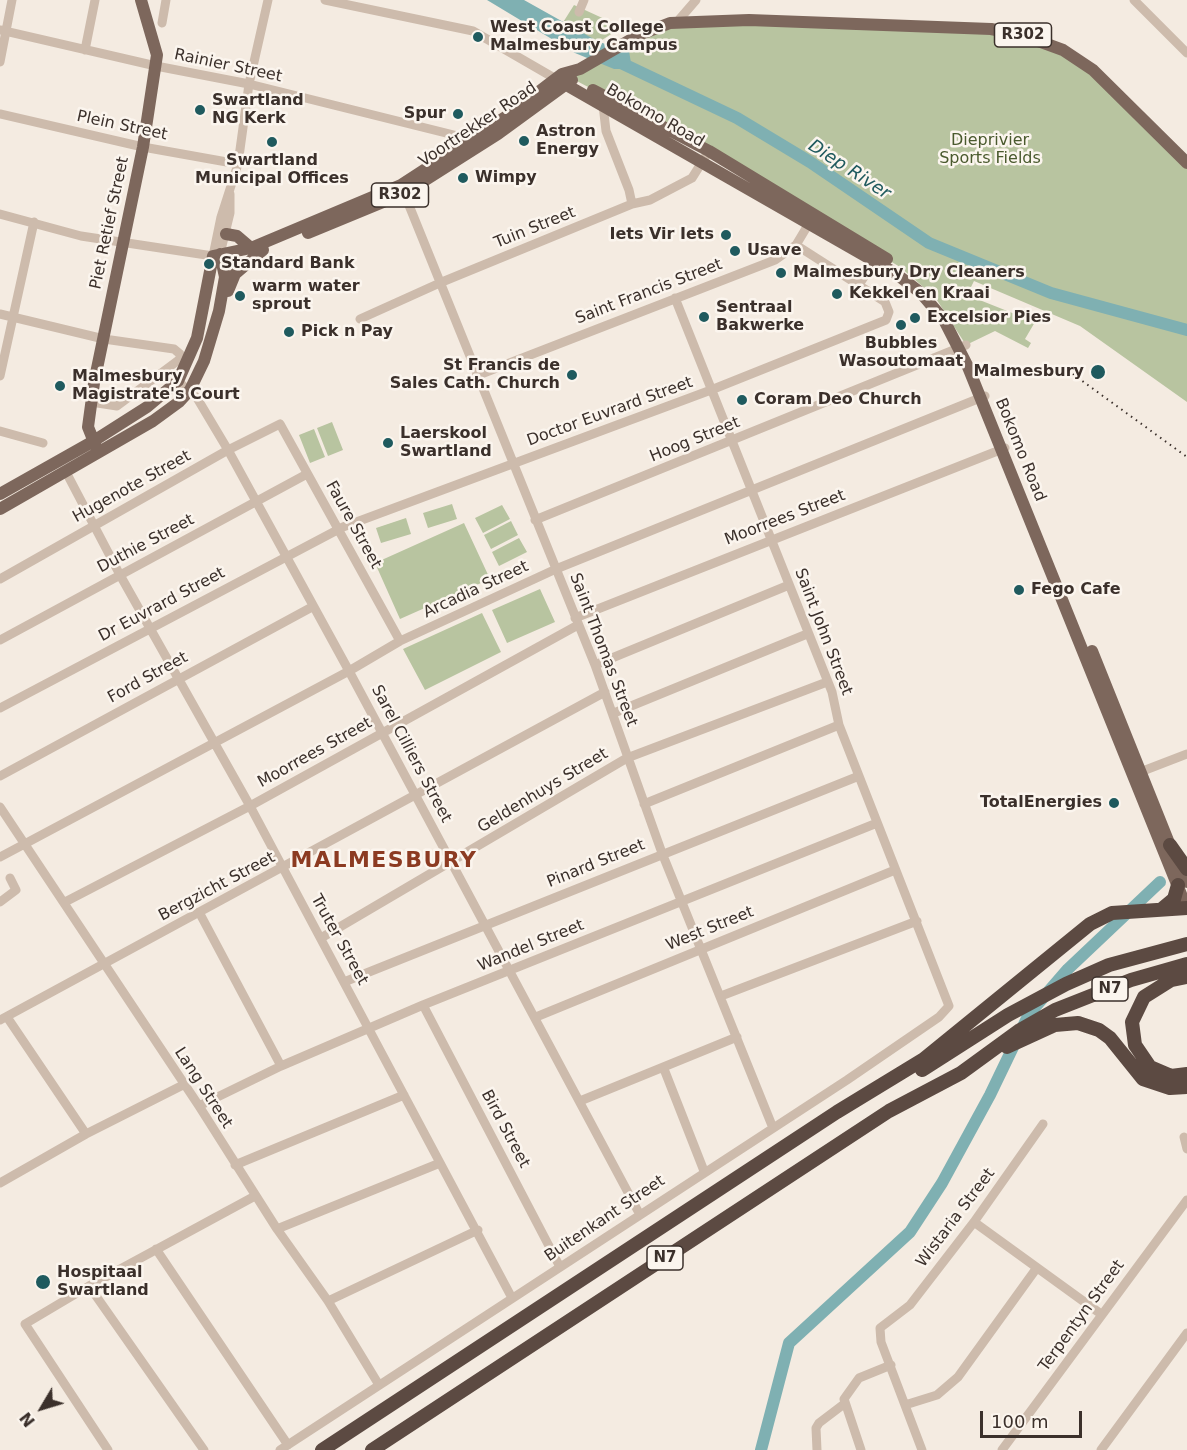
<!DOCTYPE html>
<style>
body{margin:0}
#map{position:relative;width:1187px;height:1450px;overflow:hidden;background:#f4ebe1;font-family:"DejaVu Sans",sans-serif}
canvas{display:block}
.north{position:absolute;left:12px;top:1378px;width:60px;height:60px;-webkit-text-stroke:4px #fbf5ee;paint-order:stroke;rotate:232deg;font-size:16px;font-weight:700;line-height:24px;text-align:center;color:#3b302b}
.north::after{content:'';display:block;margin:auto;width:21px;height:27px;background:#3b302b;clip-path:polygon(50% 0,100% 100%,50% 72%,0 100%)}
.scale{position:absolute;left:980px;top:1411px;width:102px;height:27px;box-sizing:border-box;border:3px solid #3b302b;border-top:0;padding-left:8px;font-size:18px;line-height:21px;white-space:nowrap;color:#3b302b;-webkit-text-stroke:4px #fbf5ee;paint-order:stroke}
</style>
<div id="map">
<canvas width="1187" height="1450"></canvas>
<div class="north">N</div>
<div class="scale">100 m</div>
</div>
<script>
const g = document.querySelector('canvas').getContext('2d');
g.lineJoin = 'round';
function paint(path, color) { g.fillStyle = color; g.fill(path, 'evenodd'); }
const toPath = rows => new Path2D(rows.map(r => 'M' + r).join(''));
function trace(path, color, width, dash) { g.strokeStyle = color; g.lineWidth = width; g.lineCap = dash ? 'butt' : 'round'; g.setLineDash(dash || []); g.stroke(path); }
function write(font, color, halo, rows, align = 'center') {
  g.font = font + ' "DejaVu Sans",sans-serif'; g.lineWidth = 5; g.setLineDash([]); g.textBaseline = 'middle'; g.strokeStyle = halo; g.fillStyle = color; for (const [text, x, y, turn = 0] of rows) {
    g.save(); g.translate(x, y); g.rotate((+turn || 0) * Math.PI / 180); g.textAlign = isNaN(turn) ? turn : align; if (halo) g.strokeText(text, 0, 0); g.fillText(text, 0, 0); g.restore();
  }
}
const green = toPath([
 [574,5,622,27,599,42,562,24],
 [670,23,977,30,1063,50,1187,163,1187,402,1080,326,974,281,967,295,1035,322,1025,339,1031,343,1028,348,995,331,966,345,935,297,900,267,709,151,573,79,580,69],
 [332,422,343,450,328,456,317,428],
 [314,429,325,457,310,463,299,435],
 [452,504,457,519,428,528,423,513],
 [502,505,510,519,483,533,475,518],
 [406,518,411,534,381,543,376,528],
 [511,521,518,535,491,549,484,535],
 [464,523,490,579,400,619,375,563],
 [519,538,527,552,499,566,492,552],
 [540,589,555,622,507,643,492,610],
 [482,613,501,652,425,690,403,649]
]);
const water = toPath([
 [487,0,524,0,599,42,629,51,632,69,614,69,575,53]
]);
const river = toPath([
 [619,62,737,118,810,162,929,243,1051,293,1187,330],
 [761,1450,789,1343,910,1232,942,1183,990,1095,1029,1014,1068,969,1160,882]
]);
const minor = toPath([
 [325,0,473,31,556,79],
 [1134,0,1187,53],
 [579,12,584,0],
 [677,22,696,0],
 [162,23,166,0],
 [0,30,156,66,249,84,474,140],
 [85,50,95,0],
 [0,62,12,0],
 [603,105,606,131,629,190,632,204],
 [0,114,143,147,238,164],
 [402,188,595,665,662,853,773,1128],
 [0,214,81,236,213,256,221,217,238,164,249,84,268,0],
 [220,254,230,213,230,194],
 [858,286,878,256],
 [0,314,104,339,174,349,180,354,180,359,117,406,91,402],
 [360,319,442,282,632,204,650,200,692,178,709,151],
 [0,376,34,222],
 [476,376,775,260,796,245,811,220],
 [178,381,197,398,228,450,349,671,639,1213],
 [0,431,43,443],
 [66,472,120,575,250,806,512,1298],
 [535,520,966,345],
 [0,579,228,450,280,424,400,641],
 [575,618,1005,448],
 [0,640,307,474],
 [595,665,789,585],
 [0,708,343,527,711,390,886,320,889,312,885,302,796,245],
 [614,713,807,634],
 [1135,774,1187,754],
 [0,776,312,607],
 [644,804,839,725],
 [0,807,199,1106,277,1229,328,1301,379,1385],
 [0,857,349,671,400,641,556,569,985,396],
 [0,902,16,890,10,878],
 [65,902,250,806,578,625],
 [199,912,281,1066],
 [321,938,627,758,827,682],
 [344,982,859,776],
 [721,996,917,921],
 [423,1005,560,1267],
 [7,1017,86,1134],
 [536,1017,895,870],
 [0,1020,605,692],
 [664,1069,704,1171],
 [580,1101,737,1037],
 [199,1106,281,1066,423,1005,877,823],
 [1184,1137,1187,1149],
 [235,1165,404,1095],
 [0,1183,86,1134,183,1085],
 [974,1222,1101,1314],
 [277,1229,440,1163],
 [156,1249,288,1445],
 [89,1286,204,1450],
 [328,1301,478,1230],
 [905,1405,937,1395,958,1377,1036,1269],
 [108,1450,25,1324,89,1286,255,1196],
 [280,1450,847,1080,939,1017,949,1006,839,725,832,692,675,298],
 [817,1450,816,1428,819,1423,844,1404],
 [861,1450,844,1399,859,1378,891,1365],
 [922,1450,881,1342,880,1328,910,1305,974,1222,1043,1124],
 [1002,1450,1187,1200],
 [1101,1450,1187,1333]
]);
const major = toPath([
 [556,79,895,273,921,293,944,320,968,367,1187,909],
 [593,90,709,151,887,259],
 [308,233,405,193,498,134,572,80],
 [226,234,237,236,251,248],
 [228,291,235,274,263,250],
 [98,452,88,427,94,383,143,147,157,55,141,0],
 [0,494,92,442,147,407,178,381,197,338,213,256,251,248,401,185,507,116,562,74,580,69,639,35,670,23,749,20,991,29,1022,35,1063,50,1093,70,1187,163],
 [0,509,153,421,179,402,190,390,204,361,219,311,225,277,220,254],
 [1092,651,1169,843],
 [1178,862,1187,882]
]);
const highway = toPath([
 [1170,845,1187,869],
 [1162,909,1174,899,1178,885],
 [1187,977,1171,980,1144,997,1132,1022,1135,1045,1150,1067,1171,1076,1187,1074],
 [1007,1047,1055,1025,1078,1023,1099,1030,1110,1038,1143,1079,1170,1088,1187,1087],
 [922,1070,1008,1015,1066,984,1109,965,1187,944],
 [322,1450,837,1112,924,1059,1090,924,1112,913,1187,908],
 [372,1450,889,1111,961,1073,1020,1030,1055,1010,1131,980,1187,964]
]);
const rail = toPath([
 [1063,367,1187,457]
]);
const markers = [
 [478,37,6,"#1f5a5e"],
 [200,110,6,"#1f5a5e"],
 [458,114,6,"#1f5a5e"],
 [524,141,6,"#1f5a5e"],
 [272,142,6,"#1f5a5e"],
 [463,178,6,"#1f5a5e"],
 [726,235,6,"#1f5a5e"],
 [735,251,6,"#1f5a5e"],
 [209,264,6,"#1f5a5e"],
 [781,273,6,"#1f5a5e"],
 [837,294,6,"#1f5a5e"],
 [240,296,6,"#1f5a5e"],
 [704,317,6,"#1f5a5e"],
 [915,318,6,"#1f5a5e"],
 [901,325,6,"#1f5a5e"],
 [289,332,6,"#1f5a5e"],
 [1098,372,8,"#1f5a5e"],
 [572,375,6,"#1f5a5e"],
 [60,386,6,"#1f5a5e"],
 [742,400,6,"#1f5a5e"],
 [388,443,6,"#1f5a5e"],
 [1019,590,6,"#1f5a5e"],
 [1114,803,6,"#1f5a5e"],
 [43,1282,8,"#1f5a5e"]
];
const shields = [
 [1023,35,57],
 [400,195,57],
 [1110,989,36],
 [665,1258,36]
];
const shieldNames = [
 ["R302",1023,35],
 ["R302",400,195],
 ["N7",1110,989],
 ["N7",665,1258]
];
const poiNames = [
 ["West Coast College",490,28],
 ["Malmesbury Campus",490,46],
 ["Swartland",212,101],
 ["NG Kerk",212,119],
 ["Spur",446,114,"right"],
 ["Astron",536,132],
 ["Energy",536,150],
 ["Swartland",272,161,"center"],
 ["Municipal Offices",272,179,"center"],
 ["Wimpy",475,178],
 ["Iets Vir Iets",714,235,"right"],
 ["Usave",747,251],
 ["Standard Bank",221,264],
 ["Malmesbury Dry Cleaners",793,273],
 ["warm water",252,287],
 ["sprout",252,305],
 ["Kekkel en Kraai",849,294],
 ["Sentraal",716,308],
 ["Bakwerke",716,326],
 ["Excelsior Pies",927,318],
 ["Pick n Pay",301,332],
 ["Bubbles",901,344,"center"],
 ["Wasoutomaat",901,362,"center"],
 ["St Francis de",560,366,"right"],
 ["Sales Cath. Church",560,384,"right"],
 ["Malmesbury",1084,372,"right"],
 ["Malmesbury",72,377],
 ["Magistrate's Court",72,395],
 ["Coram Deo Church",754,400],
 ["Laerskool",400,434],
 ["Swartland",400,452],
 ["Fego Cafe",1031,590],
 ["TotalEnergies",1102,803,"right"],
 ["Hospitaal",57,1273],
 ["Swartland",57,1291]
];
const streetNames = [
 ["Rainier Street",228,66,12],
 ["Bokomo Road",655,116,30],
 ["Voortrekker Road",478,125,-34],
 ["Plein Street",122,126,12],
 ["Piet Retief Street",110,223,-78],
 ["Tuin Street",535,228,-22],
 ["Saint Francis Street",649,292,-21],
 ["Doctor Euvrard Street",610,412,-20],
 ["Hoog Street",695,440,-22],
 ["Bokomo Road",1020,450,68],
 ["Hugenote Street",132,487,-29],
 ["Moorrees Street",785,518,-21],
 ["Faure Street",353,525,61],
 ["Duthie Street",146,544,-28],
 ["Arcadia Street",476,590,-25],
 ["Dr Euvrard Street",162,605,-28],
 ["Saint John Street",823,632,69],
 ["Saint Thomas Street",603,650,69],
 ["Ford Street",148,678,-29],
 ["Moorrees Street",315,753,-29],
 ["Sarel Cilliers Street",411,754,62],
 ["Geldenhuys Street",543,791,-31],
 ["Pinard Street",596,864,-22],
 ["Bergzicht Street",217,887,-28],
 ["West Street",710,929,-22],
 ["Truter Street",339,940,61],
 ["Wandel Street",531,946,-22],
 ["Lang Street",203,1088,57],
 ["Bird Street",505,1129,62],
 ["Wistaria Street",956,1218,-53],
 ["Buitenkant Street",605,1219,-34],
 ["Terpentyn Street",1082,1316,-54]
];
const parkNames = [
 ["Dieprivier",990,141],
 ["Sports Fields",990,159]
];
const waterNames = [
 ["Diep River",849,170,33]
];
const districtNames = [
 ["MALMESBURY",384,861]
];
paint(green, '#b8c4a0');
paint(water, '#7fb0b2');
trace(river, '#7fb0b2', 12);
trace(minor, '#cdbbac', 9);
trace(major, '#7d675c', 12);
trace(highway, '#5c4a42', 14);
trace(rail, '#3b302b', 2, [1.5, 4.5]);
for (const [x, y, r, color] of markers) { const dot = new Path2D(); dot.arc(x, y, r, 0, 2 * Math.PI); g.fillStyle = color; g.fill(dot); trace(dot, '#fbf5ee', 2); }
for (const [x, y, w] of shields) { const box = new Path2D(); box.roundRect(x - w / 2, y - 12, w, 24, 4.5); g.fillStyle = '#fbf5ee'; g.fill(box); trace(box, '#3b302b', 1.5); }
write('bold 15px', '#3b302b', null, shieldNames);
write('bold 16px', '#3b302b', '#fbf5ee', poiNames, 'left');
write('16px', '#3b302b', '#fbf5ee', streetNames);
write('16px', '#4a5a2e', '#fbf5ee', parkNames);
write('italic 18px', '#1f5a5e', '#fbf5ee', waterNames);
g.letterSpacing = '1.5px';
write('bold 22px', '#8c3b22', '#fbf5ee', districtNames);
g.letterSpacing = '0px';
</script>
